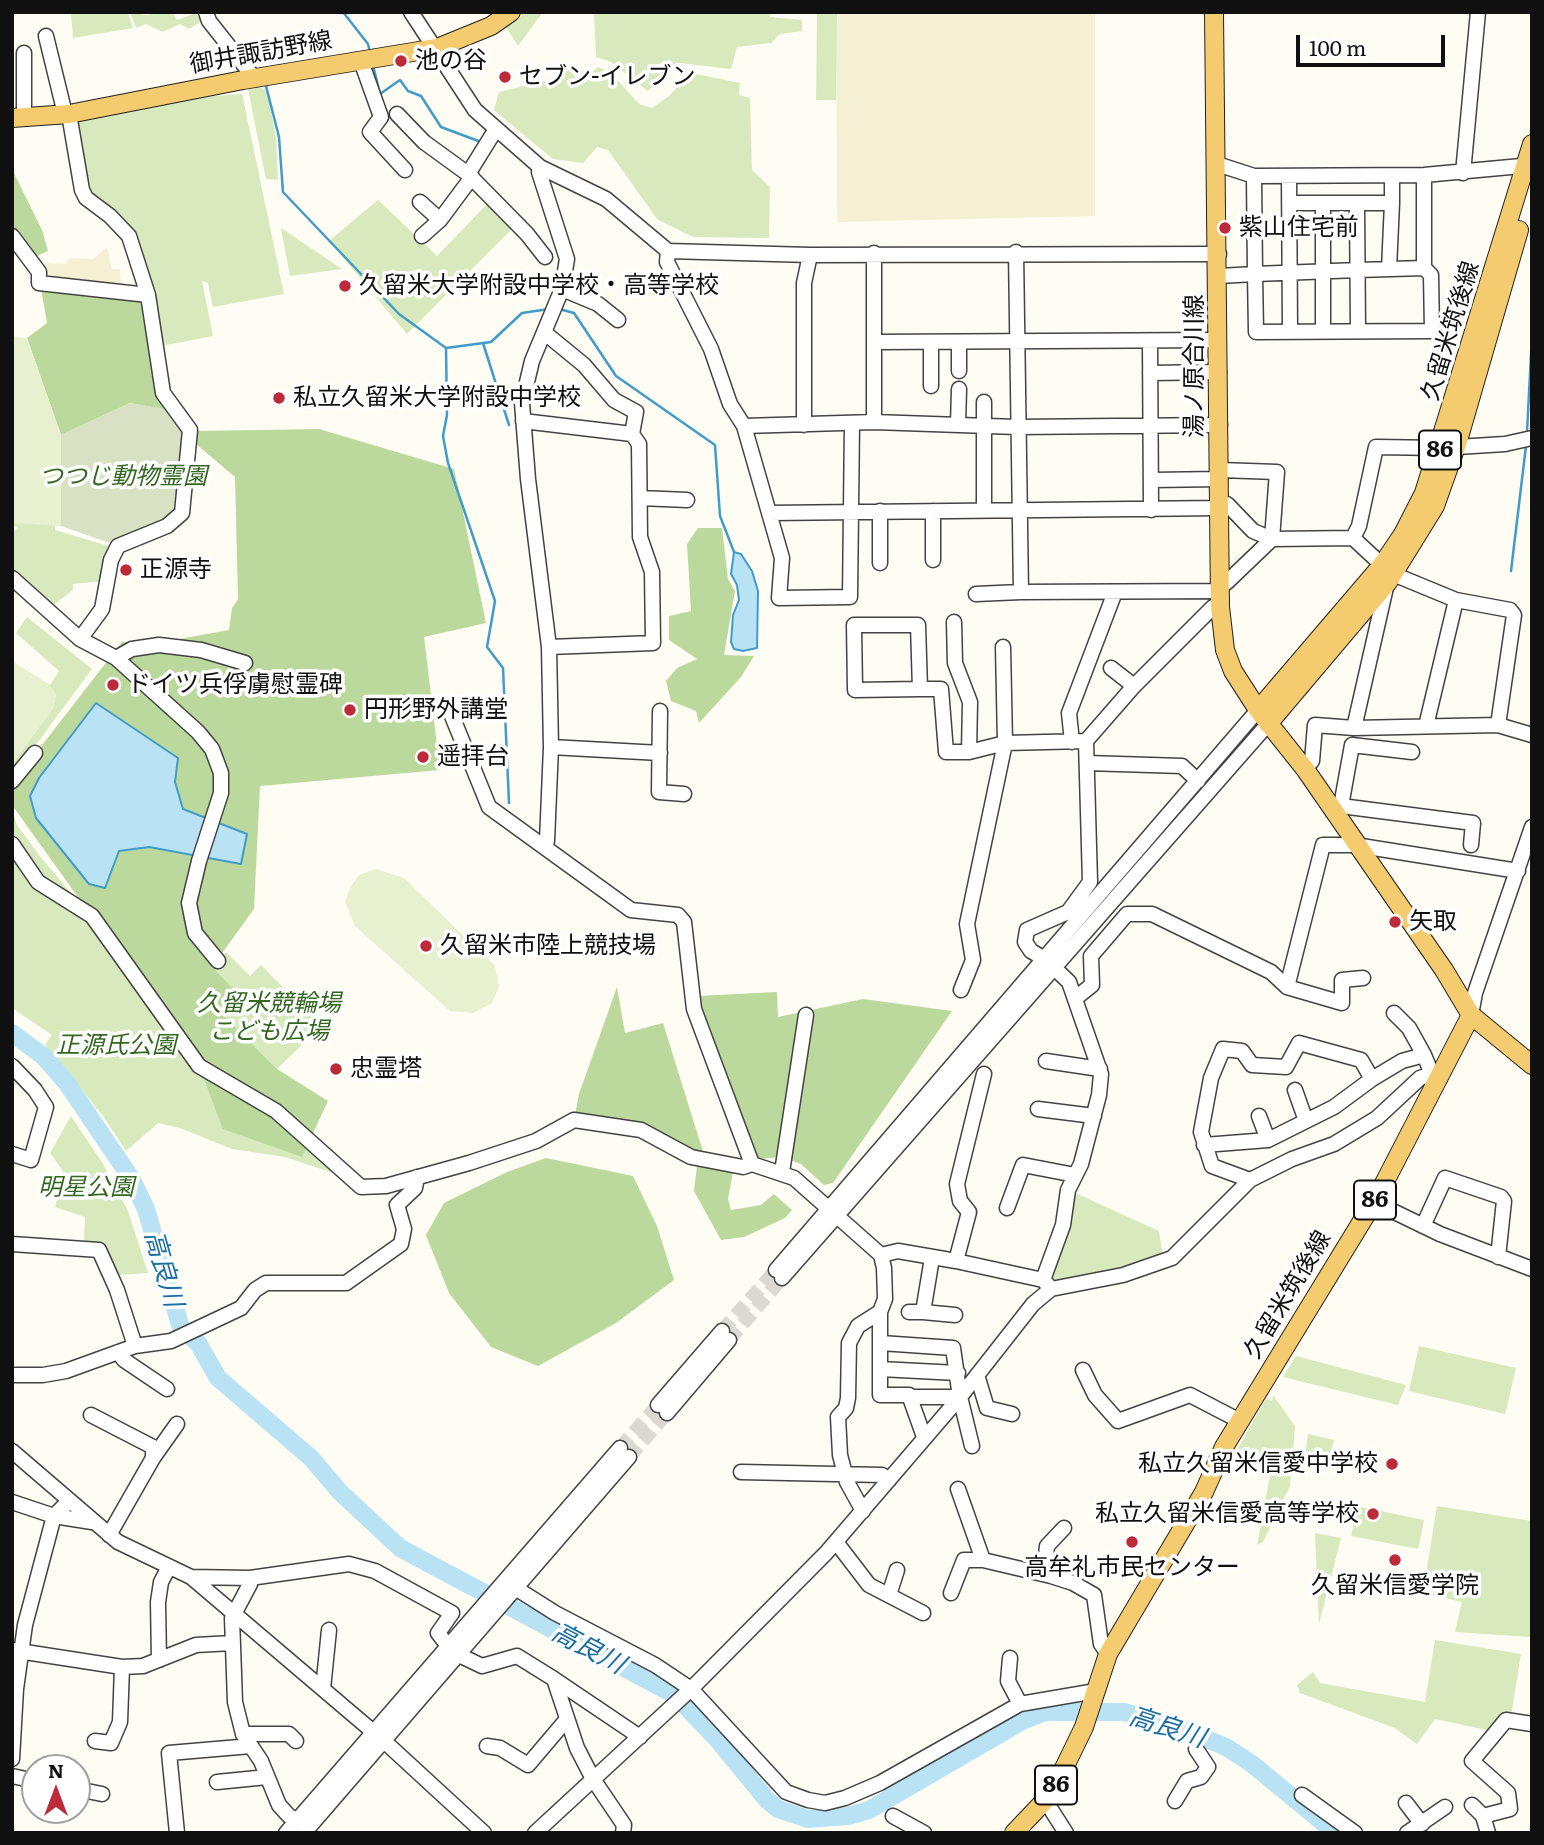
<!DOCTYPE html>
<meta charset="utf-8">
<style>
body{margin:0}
#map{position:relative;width:1544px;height:1845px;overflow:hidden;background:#fffcf3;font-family:Literata,serif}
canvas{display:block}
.frame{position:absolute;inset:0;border:14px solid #101010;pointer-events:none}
.north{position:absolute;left:21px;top:1754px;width:70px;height:70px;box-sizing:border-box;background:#fff;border:2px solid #9f9f9f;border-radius:50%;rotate:0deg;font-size:19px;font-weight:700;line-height:28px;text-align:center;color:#101010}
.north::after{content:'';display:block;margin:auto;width:24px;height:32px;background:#bd2b3b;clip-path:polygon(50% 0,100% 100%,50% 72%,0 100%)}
.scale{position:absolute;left:1296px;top:35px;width:149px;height:32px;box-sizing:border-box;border:4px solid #101010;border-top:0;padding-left:9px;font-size:21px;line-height:24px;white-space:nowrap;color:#101010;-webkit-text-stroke:5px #fff;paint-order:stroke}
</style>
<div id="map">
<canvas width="1544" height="1845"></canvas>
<div class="frame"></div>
<div class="north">N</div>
<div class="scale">100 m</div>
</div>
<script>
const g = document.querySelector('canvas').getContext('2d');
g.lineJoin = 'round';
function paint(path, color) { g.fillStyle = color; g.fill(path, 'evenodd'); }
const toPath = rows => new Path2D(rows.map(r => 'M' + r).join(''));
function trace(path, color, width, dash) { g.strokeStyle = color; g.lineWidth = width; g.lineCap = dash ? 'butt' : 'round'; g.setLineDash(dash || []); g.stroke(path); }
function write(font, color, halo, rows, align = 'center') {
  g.font = font + ' Literata,"Noto Sans JP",serif'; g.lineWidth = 7; g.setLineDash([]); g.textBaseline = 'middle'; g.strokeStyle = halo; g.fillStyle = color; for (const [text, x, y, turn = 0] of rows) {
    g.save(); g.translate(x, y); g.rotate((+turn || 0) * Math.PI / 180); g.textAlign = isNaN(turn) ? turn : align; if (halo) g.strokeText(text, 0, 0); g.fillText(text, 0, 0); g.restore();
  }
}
const farmland = toPath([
 [836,12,1095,12,1095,216,837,222],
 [107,247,112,269,120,269,121,285,60,280,44,272,45,263,66,264,70,258,93,259]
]);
const green = toPath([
 [71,12,128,12,133,28,73,38],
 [130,12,146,15,172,12,177,20,196,13,202,21,189,29,180,24,163,32,146,24,136,28],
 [527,12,543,12,518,46,506,27],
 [594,12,770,12,770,17,802,20,802,31,780,34,771,43,737,47,731,69,680,63,648,91,611,62,596,57],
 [817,12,837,12,836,100,816,100],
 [576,67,590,74,598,67,611,73,639,104,652,108,669,96,691,73,740,83,739,95,750,98,752,170,770,187,769,238,693,237,657,219,608,150,597,147,583,163,553,159,494,110,499,92,545,81],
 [260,87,267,90,276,138,278,180,266,179,248,89],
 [209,90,214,96,242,94,284,294,213,307,208,283,202,281,213,336,161,346,134,252,88,196,71,116],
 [378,200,437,256,491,200,516,225,407,334,329,241],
 [281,228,342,269,290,276],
 [12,507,55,520,55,530,112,547,103,581,73,584,73,590,51,607,12,573,12,533,18,527,12,526],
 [27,617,92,669,12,777,12,764,53,708,56,695,50,685,59,671,16,633],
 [12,810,17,825,42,859,83,907,84,923,92,916,349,1178,285,1157,232,1149,180,1128,158,1123,126,1151,103,1116,45,1045,52,1035,12,1008],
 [226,952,250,976,261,965,321,1026,277,1069,217,1009,212,967],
 [71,1116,103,1164,128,1211,148,1273,119,1275,104,1244,84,1243,85,1217,55,1207,63,1171,50,1153],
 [1071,1191,1159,1231,1163,1258,1059,1283,1051,1277],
 [1419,1346,1516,1368,1505,1414,1409,1391],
 [1296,1356,1406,1385,1398,1405,1283,1377],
 [1273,1395,1295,1426,1290,1486,1263,1542,1257,1545,1272,1465,1237,1450,1266,1399,1272,1401],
 [1308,1434,1334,1440,1330,1455,1320,1455,1312,1466,1304,1464],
 [1357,1506,1424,1520,1418,1549,1351,1536],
 [1437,1506,1532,1521,1532,1637,1455,1632,1462,1602,1423,1593],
 [1315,1533,1341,1538,1319,1624],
 [1435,1640,1521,1654,1511,1716,1492,1731,1435,1719,1417,1744,1395,1728,1300,1693,1297,1685,1313,1672,1320,1683,1425,1702]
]);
const forest = toPath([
 [12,169,42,230,48,251,35,257,22,235,12,227],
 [41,289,143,300,153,379,167,410,130,403,61,435,27,338,47,323],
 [319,429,454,469,486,623,424,637,440,770,260,786,254,909,212,967,235,991,217,1009,277,1069,328,1101,302,1157,223,1129,199,1066,12,805,12,784,122,642,174,640,229,630,232,608,238,599,235,477,196,444,194,431],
 [698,528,722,528,728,579,735,591,724,655,754,656,741,677,699,723,696,711,671,701,666,681,677,668,697,659,669,640,669,616,691,611,687,544],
 [617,987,625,1033,663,1023,704,1155,641,1130,574,1120,579,1094],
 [777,992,778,1017,863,999,952,1011,833,1183,824,1185,801,1164,782,1157,757,1159,695,1013,698,996],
 [546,1158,633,1176,657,1226,674,1280,616,1323,538,1366,491,1347,449,1293,426,1235,444,1203,507,1172],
 [697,1166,733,1172,728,1199,731,1210,761,1205,774,1194,792,1210,785,1218,744,1237,721,1240,694,1191]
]);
const cemetery = toPath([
 [130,403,176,411,190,430,182,513,118,546,61,526,61,435]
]);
const pitch = toPath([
 [12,337,27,338,61,435,61,526,12,523],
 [12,661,50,685,56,695,53,708,12,764],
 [376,869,404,878,495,966,499,986,492,1003,473,1013,450,1011,355,926,345,902,351,886,359,875]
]);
const water = toPath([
 [734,552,741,554,752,571,758,591,757,648,743,651,734,649,731,642,733,615,739,600,737,585,731,574,734,552],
 [96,703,178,758,175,782,183,809,247,834,241,864,149,847,119,851,105,888,89,884,36,818,30,796,39,778,96,703]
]);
const stream = toPath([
 [343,12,368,44,370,52],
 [373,65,380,94,400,80,408,91,421,96,441,127,481,142],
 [265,82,279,137,283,192,399,314,446,348,447,415,443,436,448,463,495,601,487,647,503,668,509,803],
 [559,309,574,313,616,376,715,445,720,516,734,552],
 [483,343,509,425],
 [446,348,491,342,522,313,549,309],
 [1527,432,1532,335],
 [1511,571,1526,446]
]);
const river = toPath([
 [12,1033,43,1056,66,1082,131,1178,146,1209,181,1328,198,1343,218,1378,311,1458,340,1492,400,1548,675,1695,717,1739,767,1800,778,1809,808,1819,848,1816,869,1810,1024,1720,1045,1712,1124,1712,1180,1728,1226,1747,1252,1764,1336,1833]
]);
const minorTunnel = toPath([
 [722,1331,776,1270],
 [729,1340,782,1278],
 [620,1448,658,1405],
 [629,1457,667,1413]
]);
const minor = toPath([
 [206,12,209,21,255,79],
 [411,12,475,110,540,167,606,199,668,251,810,255,1219,254],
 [46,36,65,114],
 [24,53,24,118],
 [361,61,381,117,370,132,405,170],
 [69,114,82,190,86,198,110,216,129,236,148,295,163,393,190,430,182,513,167,526,118,546,111,560,102,609,80,639],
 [397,114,424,142,468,174,496,129],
 [1217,164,1254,176,1424,175,1532,165],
 [540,167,539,172,567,259,562,289,532,361,522,403,528,479,549,647,551,747,547,841,544,846],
 [1463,173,1478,12],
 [468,174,527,234,545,257],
 [1424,175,1424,268],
 [1289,176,1290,330],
 [420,202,440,220],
 [1289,203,1392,203,1392,176],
 [1323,203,1323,330],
 [1357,203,1358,331],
 [12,236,39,272,39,283,148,295],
 [422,236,440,220,472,177],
 [668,251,667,262,711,349,730,404,744,426,782,558,779,598,850,597,852,423],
 [1016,252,1021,592,1220,591],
 [874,253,874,422,1017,427,1220,425],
 [1389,269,1392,203],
 [1219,276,1255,274,1358,270,1424,268,1431,275,1432,331,1256,332,1255,274,1254,176],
 [562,289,598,304,618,320],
 [545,333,584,365,614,400,636,412,632,434,639,444,640,537,652,572,653,643,549,647],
 [875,342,1218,340],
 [1150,342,1151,510],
 [931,343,931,386],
 [959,343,959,371],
 [1150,373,1219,372],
 [523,421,632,434],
 [804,425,804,283,810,255],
 [958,425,959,389],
 [744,426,874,422],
 [1220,470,1277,472,1272,539,1353,538,1382,565],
 [1152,480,1220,479],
 [640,498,687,500],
 [984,509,984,402],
 [880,511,880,563],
 [933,511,933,560],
 [770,513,1220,508],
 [1353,538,1359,526,1376,447,1441,448,1505,444,1532,438],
 [1393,574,1456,600,1510,610,1514,615,1498,725],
 [12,578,80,639,116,658,198,732,212,749,221,773,221,793,199,861,189,903,195,933,218,961],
 [1220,583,1226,583,1272,539,1253,531,1227,504,1220,504],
 [976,594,1021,592],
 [954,622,955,663,970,702,969,752,1005,743,1003,647],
 [116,658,132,649,159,645,201,650,245,663],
 [1111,668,1134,686],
 [920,689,918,625,854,625,855,690,920,689,941,689,946,752,969,752],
 [450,711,489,807,631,910,678,915,684,922,694,1009,752,1164],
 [660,711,659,792,684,794],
 [1426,726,1456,600],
 [1354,728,1387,583],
 [1072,742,1069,713,1115,592],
 [551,747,660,753],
 [1087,763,1182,766,1198,781],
 [1305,769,1312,761,1315,725,1354,728,1498,725,1532,735],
 [12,781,35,753],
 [1341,806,1352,745,1412,752],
 [1333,812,1341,806,1473,823,1471,845],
 [12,844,38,882,92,916,199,1066,276,1111,361,1187,386,1186,469,1163,536,1141,574,1120,641,1130,691,1157,743,1167,752,1164,794,1178,881,1255,884,1268,885,1299,880,1312,858,1326,849,1343,848,1398,846,1408,838,1417,840,1455,847,1482,863,1511],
 [1363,978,1342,980,1342,1003,1287,987,1323,845,1355,845,1518,871],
 [961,990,973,960,967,924,1005,743,1086,741],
 [1077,997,1092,985,1091,956,1127,914,1152,914,1271,972,1287,987],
 [1394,1013,1409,1028,1424,1055],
 [1471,1015,1475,993,1532,827],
 [1046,1061,1100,1069],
 [12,1066,35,1090,46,1107,31,1160,12,1154],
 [1295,1090,1306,1121],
 [1038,1109,1094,1116],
 [1259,1116,1268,1140],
 [1204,1145,1268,1140,1334,1107,1372,1079],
 [782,1172,806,1015],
 [1250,1180,1212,1166,1201,1132,1211,1078,1223,1049,1242,1051,1252,1065,1286,1067,1299,1043,1361,1060,1372,1079,1402,1061,1424,1055,1432,1074],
 [1374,1202,1440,1234,1532,1269],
 [1007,1208,1023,1165,1075,1175],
 [1423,1226,1445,1178,1501,1197,1504,1201,1498,1257],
 [12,1244,99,1250,117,1290,135,1346],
 [881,1255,898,1251,956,1261,1043,1280,1048,1285],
 [932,1258,923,1312,955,1315],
 [956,1261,969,1212,960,1201,957,1184,984,1074],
 [776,1270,1258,710],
 [782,1278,1268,724],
 [1043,1280,1063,1225,1068,1190,1081,1164,1099,1095,1101,1074,1069,982,1045,959,1031,951,1025,942,1027,930,1068,912,1090,882,1086,741,1134,686,1213,607,1220,607],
 [880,1312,880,1395,909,1395,924,1437],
 [909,1312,923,1312],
 [881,1343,953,1348,960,1397,972,1446],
 [118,1352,124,1360,167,1389],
 [880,1369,958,1373],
 [1083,1370,1095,1395,1118,1421,1190,1395,1240,1421],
 [12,1375,43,1375,66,1371,135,1346,171,1341,241,1308,255,1290,266,1283,346,1283,401,1244,404,1229,397,1205,415,1188,417,1177],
 [977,1375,987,1408,1012,1414],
 [910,1397,960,1397],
 [658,1405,722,1331],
 [667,1413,729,1340],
 [91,1415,153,1447,153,1458],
 [12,1451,118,1542,191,1577,384,1741,484,1833],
 [741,1472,882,1475,889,1480],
 [958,1489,983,1560,1051,1576],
 [12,1502,54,1516,92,1522],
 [1064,1528,1047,1546,1045,1566,1051,1576,1073,1583,1094,1595,1101,1644,1108,1654],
 [109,1535,153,1458,177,1424],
 [836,1542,869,1585,923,1613],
 [191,1577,250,1578],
 [517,1589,555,1613,655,1665,691,1689,786,1792,808,1800,825,1803,845,1798,880,1783,1020,1704,1096,1691],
 [951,1593,964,1560,983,1560],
 [889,1595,897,1570],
 [12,1650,122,1667,143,1666,196,1645,232,1643],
 [459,1655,482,1666,517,1656,554,1679,577,1748,593,1779,624,1825,623,1833],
 [1010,1658,1008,1681,1020,1704],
 [159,1660,158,1602,161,1582,169,1567],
 [554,1679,640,1737],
 [323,1689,329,1630],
 [243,1734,289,1734,296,1741],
 [95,1741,111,1743,120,1722,122,1667],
 [487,1746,500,1748,528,1765,567,1719],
 [12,1759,16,1689,25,1625,54,1516,69,1501],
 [12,1776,35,1781],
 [217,1782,267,1777],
 [77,1789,102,1794],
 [1302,1795,1355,1833],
 [1045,1800,1066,1833],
 [1175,1801,1187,1781,1201,1777,1208,1767,1196,1749],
 [1406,1803,1422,1824],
 [1472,1805,1483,1816,1488,1833],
 [893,1816,924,1833],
 [1483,1816,1510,1809,1508,1793,1472,1761,1506,1720,1532,1724],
 [297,1820,289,1816,279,1805,261,1761,243,1734,235,1702,232,1618,250,1584,250,1578,349,1564,375,1571,452,1613,438,1633,448,1646],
 [177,1833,169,1753,251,1746],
 [286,1833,620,1448],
 [304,1833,629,1457],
 [535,1833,691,1689,826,1553,960,1397,1033,1304,1051,1289,1123,1275,1172,1258,1250,1180,1292,1159,1334,1144,1377,1118,1420,1078,1444,1070],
 [1407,1833,1445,1807]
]);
const major = toPath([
 [1214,12,1220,607,1225,650,1233,671,1258,710,1305,769,1444,970,1471,1015,1532,1065],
 [12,118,69,114,243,80,437,48,491,26,511,12],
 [1258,710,1382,565,1403,534,1424,493,1532,144],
 [1268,724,1388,582,1435,506,1457,444,1519,230],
 [1014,1833,1052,1793,1084,1727,1108,1654,1204,1492,1224,1447,1378,1195,1471,1015]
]);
const markers = [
 [401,61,7,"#bd2b3b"],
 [505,77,7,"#bd2b3b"],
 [1225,228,7,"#bd2b3b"],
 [345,286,7,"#bd2b3b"],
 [279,398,7,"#bd2b3b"],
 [126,570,7,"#bd2b3b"],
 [113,685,7,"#bd2b3b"],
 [350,710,7,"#bd2b3b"],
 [423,757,7,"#bd2b3b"],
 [1395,922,7,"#bd2b3b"],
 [426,946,7,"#bd2b3b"],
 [336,1069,7,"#bd2b3b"],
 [1392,1464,7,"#bd2b3b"],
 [1373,1514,7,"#bd2b3b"],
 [1132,1542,7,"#bd2b3b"],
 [1395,1560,7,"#bd2b3b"]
];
const shields = [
 [1440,450,42],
 [1375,1200,42],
 [1056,1785,42]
];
const shieldNames = [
 ["86",1440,450],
 ["86",1375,1200],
 ["86",1056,1785]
];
const streetNames = [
 ["御井諏訪野線",261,53,-10],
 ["久留米筑後線",1451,331,-73],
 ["湯ノ原合川線",1195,366,-90],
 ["久留米筑後線",1288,1295,-59]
];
const poiNames = [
 ["池の谷",415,61],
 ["セブン-イレブン",519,77],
 ["紫山住宅前",1239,228],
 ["久留米大学附設中学校・高等学校",359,286],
 ["私立久留米大学附設中学校",293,398],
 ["正源寺",140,570],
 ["ドイツ兵俘虜慰霊碑",127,685],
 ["円形野外講堂",364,710],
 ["遥拝台",437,757],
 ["矢取",1409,922],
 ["久留米市陸上競技場",440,946],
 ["忠霊塔",350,1069],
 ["私立久留米信愛中学校",1378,1464,"right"],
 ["私立久留米信愛高等学校",1359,1514,"right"],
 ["高牟礼市民センター",1132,1568,"center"],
 ["久留米信愛学院",1395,1586,"center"]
];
const parkNames = [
 ["つつじ動物霊園",123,477],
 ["久留米競輪場",269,1004],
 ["こども広場",269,1032],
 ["正源氏公園",116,1046],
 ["明星公園",86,1188]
];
const waterNames = [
 ["高良川",163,1269,74],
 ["高良川",588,1649,28],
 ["高良川",1167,1728,18]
];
paint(farmland, '#f4f0d3');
paint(green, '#d7e9bd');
paint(forest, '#bcd99d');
paint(cemetery, '#d9e1c4');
paint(pitch, '#e7f0cf');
paint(water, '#b9e2f5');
trace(water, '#429cca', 2);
trace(stream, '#429cca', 2.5);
trace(river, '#b9e2f5', 18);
trace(minorTunnel, '#dbd9d1', 14, [14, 7]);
trace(minor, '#434343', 17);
trace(major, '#212121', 20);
trace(minor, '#fff', 14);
trace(major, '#f4cb6e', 18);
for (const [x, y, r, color] of markers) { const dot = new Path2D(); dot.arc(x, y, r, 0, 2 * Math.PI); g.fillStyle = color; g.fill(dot); trace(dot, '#fff', 2.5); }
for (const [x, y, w] of shields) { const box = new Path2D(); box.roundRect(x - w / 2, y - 19.5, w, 39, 5); g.fillStyle = '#fff'; g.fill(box); trace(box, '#101010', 2); }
write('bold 23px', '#101010', null, shieldNames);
write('24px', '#101010', '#fff', streetNames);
write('24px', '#101010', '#fff', poiNames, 'left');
write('italic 24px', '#346721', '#fff', parkNames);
write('italic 26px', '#1b6ea0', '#fff', waterNames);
</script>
